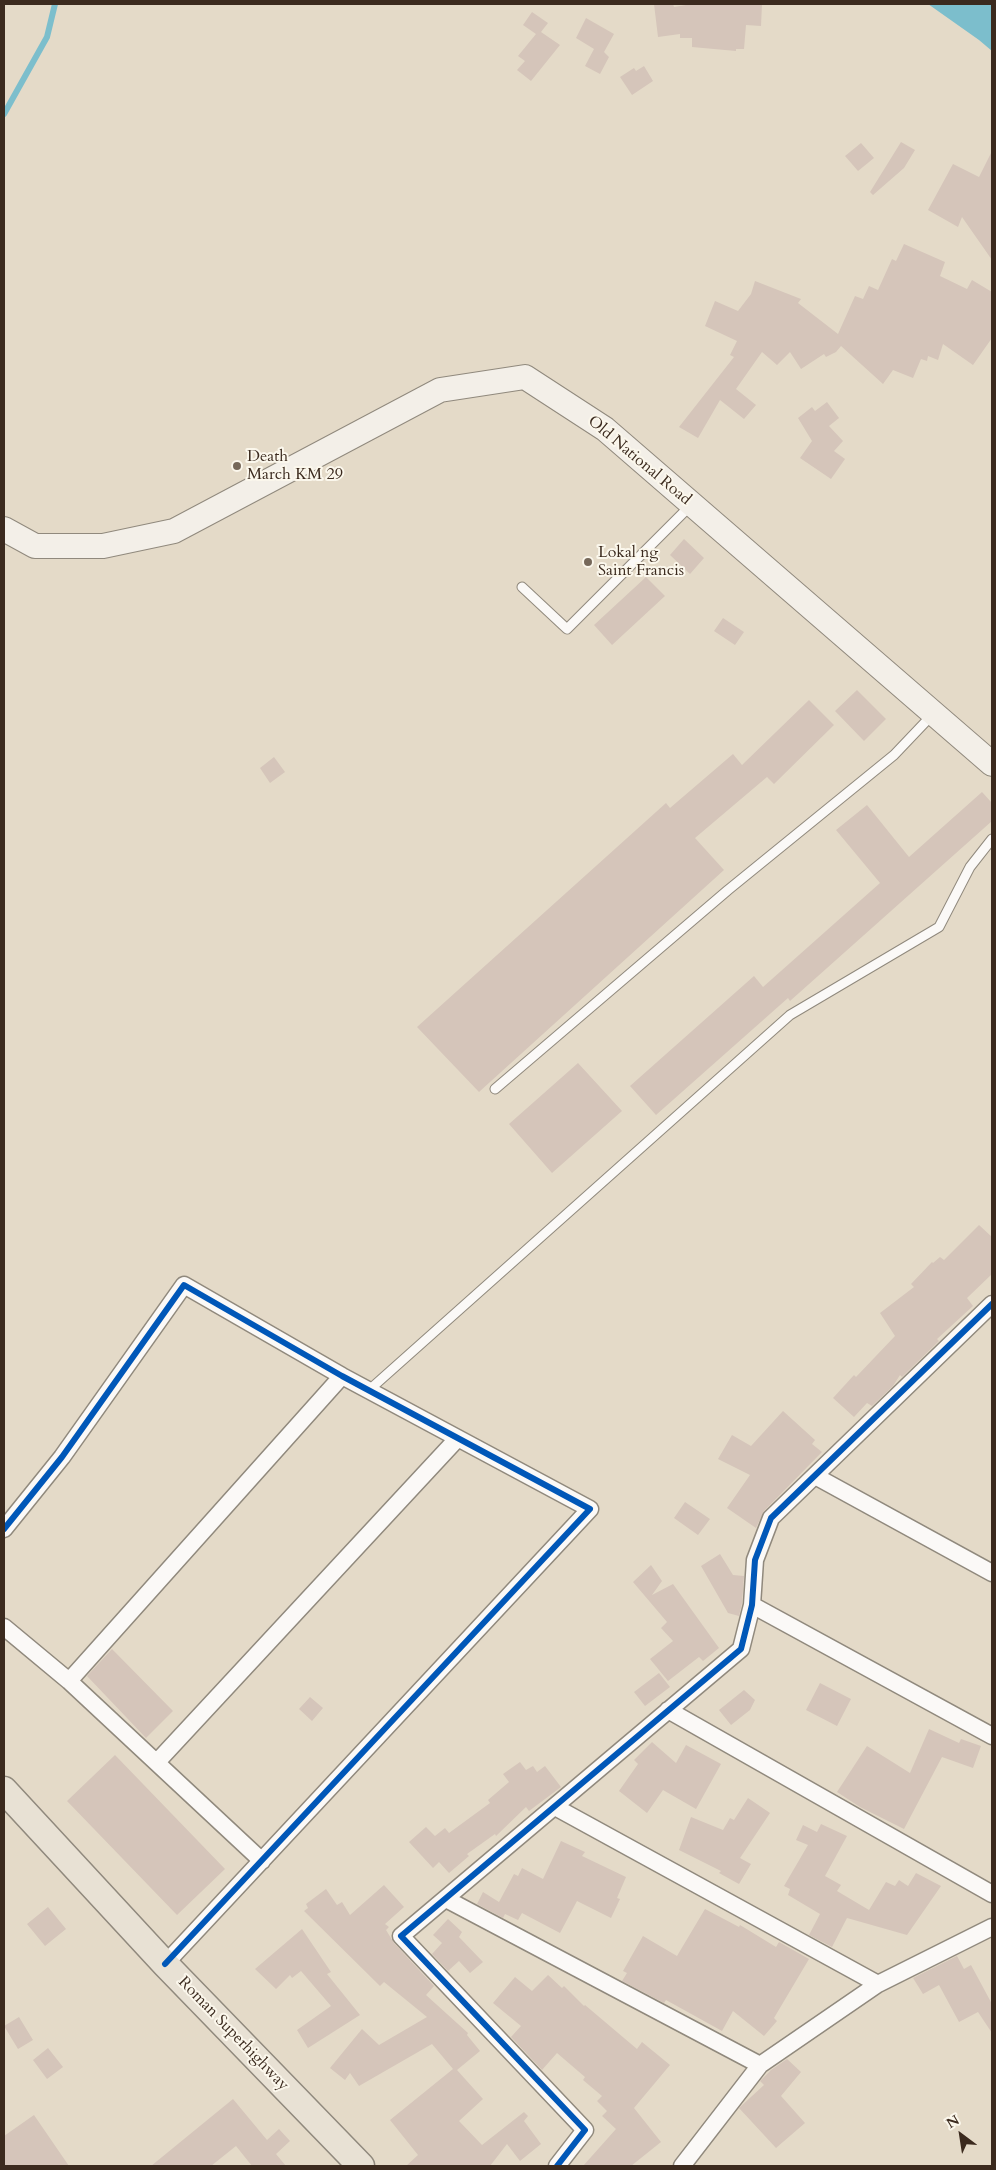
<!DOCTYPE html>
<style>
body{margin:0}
#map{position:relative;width:996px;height:2170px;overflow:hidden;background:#e4dac8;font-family:Cardo,serif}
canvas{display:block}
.frame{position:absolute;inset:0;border:5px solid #3b2a1e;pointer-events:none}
.north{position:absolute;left:936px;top:2110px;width:50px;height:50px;-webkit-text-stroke:4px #fbf7ec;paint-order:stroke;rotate:329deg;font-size:14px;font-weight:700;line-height:20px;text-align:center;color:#3b2a1e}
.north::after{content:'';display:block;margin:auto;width:18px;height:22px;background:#3b2a1e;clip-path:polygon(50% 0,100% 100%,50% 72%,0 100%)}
</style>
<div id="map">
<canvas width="996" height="2170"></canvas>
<div class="frame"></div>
<div class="north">N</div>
</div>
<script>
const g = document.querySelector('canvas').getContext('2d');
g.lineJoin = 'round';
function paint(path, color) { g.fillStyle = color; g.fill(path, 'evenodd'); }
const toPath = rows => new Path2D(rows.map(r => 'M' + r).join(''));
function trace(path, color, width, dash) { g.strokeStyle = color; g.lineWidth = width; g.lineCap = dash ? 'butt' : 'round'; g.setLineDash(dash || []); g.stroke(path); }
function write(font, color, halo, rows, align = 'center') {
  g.font = font + ' Cardo,serif'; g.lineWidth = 4; g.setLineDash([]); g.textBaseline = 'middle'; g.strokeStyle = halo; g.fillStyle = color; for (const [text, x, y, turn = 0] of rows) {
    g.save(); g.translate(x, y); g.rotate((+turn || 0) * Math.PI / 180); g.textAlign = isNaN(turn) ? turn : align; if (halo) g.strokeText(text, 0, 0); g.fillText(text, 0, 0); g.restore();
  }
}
const water = toPath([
 [928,4,992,4,992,51,979,40]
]);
const stream = toPath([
 [4,114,47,37,55,4]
]);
const building = toPath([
 [654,4,673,4,674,7,692,4,762,4,761,26,746,25,744,49,736,49,736,51,692,47,692,38,680,38,680,34,658,37],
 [532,12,548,23,541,32,560,45,531,81,517,70,525,61,518,56,536,34,523,25],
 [586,18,614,34,604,52,609,57,600,74,585,66,594,49,576,38],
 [644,66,653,81,632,95,620,77,634,68,636,71],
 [901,142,915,150,904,168,873,195,870,192],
 [861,143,874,158,858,171,845,156],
 [992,151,992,260,962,217,958,227,928,210,953,164,979,177],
 [904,244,945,262,940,276,967,289,972,280,992,292,992,338,973,365,943,344,938,360,928,356,927,361,921,359,913,378,893,370,883,384,841,346,836,352,826,357,824,354,801,369,790,352,777,365,762,352,736,389,756,405,744,419,720,400,698,438,679,427,734,357,730,355,737,341,705,326,715,301,738,311,751,294,755,281,801,299,798,303,838,334,855,296,863,299,869,286,878,290,892,259,896,261],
 [827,402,839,418,829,426,843,441,834,451,845,459,831,479,800,458,812,441,798,418,812,407,815,411],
 [684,539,704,558,690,574,670,555],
 [646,577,665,596,612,645,594,625],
 [723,618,744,632,735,645,714,631],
 [857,690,886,719,864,741,835,711],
 [809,700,834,725,774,784,767,777,695,838,724,870,479,1092,417,1027,666,803,670,808,733,754,742,765],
 [274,757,285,772,270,783,260,768],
 [982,792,992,803,992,821,790,1001,788,998,656,1115,630,1086,754,976,763,987,880,883,836,830,867,805,909,857],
 [578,1063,622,1111,552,1173,509,1124],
 [979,1225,992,1237,992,1274,967,1298,973,1306,937,1339,939,1341,902,1377,900,1375,893,1386,872,1406,867,1403,854,1417,833,1398,854,1375,856,1377,895,1336,880,1313,914,1287,911,1284,932,1262,933,1263,940,1257,944,1260],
 [783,1411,815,1440,812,1444,822,1452,764,1511,756,1528,727,1508,750,1475,718,1459,732,1435,751,1446],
 [685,1502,710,1519,698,1535,674,1518],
 [720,1554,733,1575,744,1576,742,1603,739,1616,728,1613,701,1566],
 [651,1565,662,1581,652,1595,673,1584,719,1648,703,1661,699,1657,668,1681,650,1659,673,1641,661,1628,667,1622,633,1582],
 [112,1649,173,1711,146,1738,87,1676],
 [659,1673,670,1687,645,1706,634,1692],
 [820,1683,851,1699,837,1726,806,1710],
 [744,1690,755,1700,750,1710,731,1725,719,1710],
 [310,1697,323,1708,312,1721,299,1709],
 [929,1729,959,1743,961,1739,981,1746,973,1768,942,1757,904,1829,860,1807,837,1792,867,1746,910,1773],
 [652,1742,676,1763,686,1745,721,1764,696,1809,663,1790,647,1813,619,1791,638,1764,634,1760],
 [115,1755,225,1869,177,1915,67,1801],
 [520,1762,526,1770,533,1766,537,1772,545,1766,561,1787,529,1811,526,1807,496,1836,495,1834,467,1854,469,1856,449,1873,439,1862,433,1868,409,1842,426,1827,435,1836,445,1828,449,1833,490,1803,488,1800,509,1782,503,1774],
 [748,1798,770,1813,740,1858,751,1864,739,1884,719,1873,721,1871,679,1850,691,1817,723,1830,730,1818,734,1820],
 [821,1824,847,1836,825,1876,841,1885,837,1891,869,1910,886,1882,895,1886,899,1880,908,1886,916,1873,941,1886,907,1935,847,1918,832,1947,809,1935,820,1914,788,1895,790,1889,784,1886,808,1845,796,1840,803,1825,817,1832],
 [561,1841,585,1852,582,1856,626,1877,617,1898,620,1899,611,1918,577,1901,560,1933,522,1913,518,1920,505,1914,503,1918,477,1904,483,1892,499,1902,514,1874,518,1876,522,1868,543,1879],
 [384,1885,404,1907,385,1924,389,1927,386,1930,394,1943,434,1986,426,1995,468,2033,467,2035,480,2051,457,2070,483,2099,459,2121,482,2145,524,2112,528,2116,524,2121,541,2144,520,2161,507,2144,490,2166,406,2166,418,2155,390,2120,453,2069,432,2044,359,2086,350,2073,345,2080,330,2068,362,2029,379,2045,427,2017,384,1982,380,1986,304,1911,308,1908,306,1904,326,1889,337,1905,342,1902,350,1915],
 [48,1907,66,1929,45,1946,27,1924],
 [705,1909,739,1927,740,1925,776,1947,779,1942,809,1959,774,2018,777,2021,764,2036,733,2011,722,2031,666,2000,664,2003,622,1981,627,1973,623,1971,643,1936,677,1956],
 [448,1919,462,1932,459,1937,483,1962,470,1973,459,1961,448,1971,432,1954,442,1943,433,1935],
 [302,1929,331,1972,327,1974,360,2015,308,2048,297,2030,331,2006,301,1971,292,1978,290,1975,276,1989,255,1969],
 [957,1956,964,1969,971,1965,992,2004,992,2033,978,2012,959,2022,939,1985,923,1994,913,1978],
 [548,1975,562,1988,564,1986,584,2006,585,2005,637,2049,642,2042,670,2065,634,2108,661,2142,631,2166,583,2166,616,2129,602,2116,607,2111,597,2101,602,2096,583,2080,585,2077,557,2053,542,2070,511,2037,521,2026,493,2003,515,1977,532,1991],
 [19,2017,33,2040,18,2049,4,2026],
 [48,2048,63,2067,47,2079,33,2060],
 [787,2059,801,2072,781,2096,805,2123,776,2148,739,2108,764,2085,760,2081,771,2070],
 [233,2099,267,2140,279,2129,290,2141,276,2154,286,2166,252,2166,236,2146,211,2166,151,2166],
 [34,2115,69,2166,4,2166,4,2136]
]);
const service = toPath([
 [522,587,567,629,692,504],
 [495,1089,728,890,894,755,933,714],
 [368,1391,790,1015,939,927,970,867,992,839]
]);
const minor = toPath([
 [815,1476,992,1573],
 [4,1529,62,1457,184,1285,342,1376,590,1509,165,1964],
 [752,1605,992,1736],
 [4,1627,69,1681,262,1861],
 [69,1681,342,1376],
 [668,1710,992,1894],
 [157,1762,457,1439],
 [555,1807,878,1984,992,1927],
 [446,1899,760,2065],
 [557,2166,585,2130,401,1936,741,1649,752,1605,755,1560,771,1518,992,1304],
 [682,2166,760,2065,878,1984]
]);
const secondary = toPath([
 [4,529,35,546,103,546,174,531,440,390,525,377,605,429,992,764]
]);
const primary = toPath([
 [4,1790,165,1964,361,2166]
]);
const cycleway = toPath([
 [4,1529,62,1457,184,1285,342,1376,590,1509,165,1964],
 [557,2166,585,2130,401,1936,741,1649,752,1605,755,1560,771,1518,992,1304]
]);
const markers = [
 [237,466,5,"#76685a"],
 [588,562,5,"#76685a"]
];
const poiNames = [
 ["Death",247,457],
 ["March KM 29",247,475],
 ["Lokal ng",598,553],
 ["Saint Francis",598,571]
];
const streetNames = [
 ["Old National Road",639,461,40],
 ["Roman Superhighway",233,2034,46]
];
paint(water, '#7cbecc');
trace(stream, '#7cbecc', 6);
paint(building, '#d5c5ba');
trace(service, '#90897d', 11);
trace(minor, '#90897d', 19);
trace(secondary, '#90897d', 26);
trace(primary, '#90897d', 29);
trace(service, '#fbf9f7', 9);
trace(minor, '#fbf9f7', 16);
trace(secondary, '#f3efe8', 24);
trace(primary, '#e8e1d4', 26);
trace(cycleway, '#0057b8', 6);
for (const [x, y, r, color] of markers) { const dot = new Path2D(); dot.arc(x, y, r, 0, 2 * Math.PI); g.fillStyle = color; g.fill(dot); trace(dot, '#fbf7ec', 2); }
write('16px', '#3b2a1e', '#fbf7ec', poiNames, 'left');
write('16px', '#3b2a1e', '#fbf7ec', streetNames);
</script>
